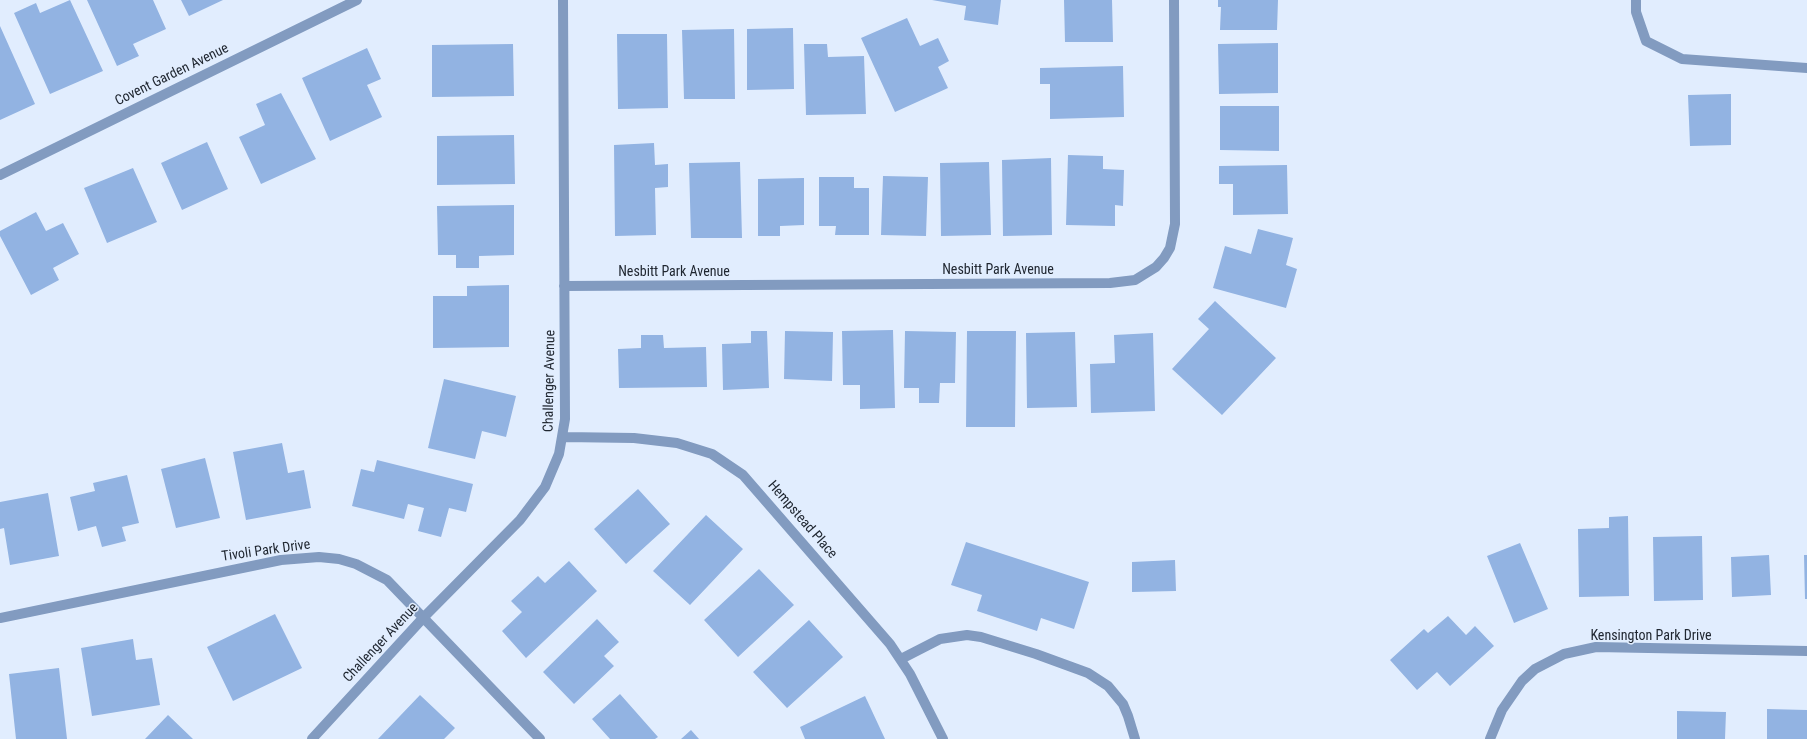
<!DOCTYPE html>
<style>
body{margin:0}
canvas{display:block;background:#e1edfe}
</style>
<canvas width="1807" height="739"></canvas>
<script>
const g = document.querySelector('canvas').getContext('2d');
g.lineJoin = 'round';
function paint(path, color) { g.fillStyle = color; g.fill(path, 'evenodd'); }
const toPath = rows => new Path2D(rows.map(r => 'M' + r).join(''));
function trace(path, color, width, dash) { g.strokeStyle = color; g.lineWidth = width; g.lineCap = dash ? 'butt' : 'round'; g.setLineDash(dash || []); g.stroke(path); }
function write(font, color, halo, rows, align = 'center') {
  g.font = font + ' "Roboto Condensed",sans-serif'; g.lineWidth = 3; g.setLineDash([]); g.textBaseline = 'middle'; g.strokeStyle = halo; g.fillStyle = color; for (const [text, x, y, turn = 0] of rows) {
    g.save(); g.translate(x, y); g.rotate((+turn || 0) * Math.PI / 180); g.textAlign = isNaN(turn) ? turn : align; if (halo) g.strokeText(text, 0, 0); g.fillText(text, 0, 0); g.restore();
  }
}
const building = toPath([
 [70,0,103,71,50,94,14,13,36,3,40,13],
 [87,0,153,0,166,29,133,44,139,56,117,66],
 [181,0,223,0,189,16],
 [932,0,1001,0,998,25,964,20,966,6],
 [1064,0,1112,0,1113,42,1065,42],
 [1218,0,1278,0,1277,30,1220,30,1221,7,1218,7],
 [907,18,920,46,938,38,949,61,938,67,948,88,895,112,861,38],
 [0,26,35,104,0,120],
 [793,28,794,89,747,90,747,29],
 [734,29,735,99,684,99,682,30],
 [617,34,667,34,668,108,618,109],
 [1278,43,1278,93,1219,94,1218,44],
 [513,44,514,96,432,97,432,45],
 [804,44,827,44,828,57,864,56,866,114,806,115],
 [367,48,381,79,367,85,382,117,330,141,302,78],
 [1123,66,1124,117,1050,119,1050,84,1040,84,1040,68],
 [281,93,316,159,261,184,239,137,265,125,256,104],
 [1731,94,1731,145,1690,146,1688,95],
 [1220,106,1279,106,1279,151,1220,150],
 [514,135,515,184,437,185,437,136],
 [207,142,228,189,182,210,161,163],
 [654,143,655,165,668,164,668,187,655,188,656,235,615,236,614,145],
 [1068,155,1103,156,1103,169,1124,170,1123,206,1115,205,1115,226,1066,225],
 [1051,158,1052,235,1003,236,1002,160],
 [740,162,742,238,691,238,689,163],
 [989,162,991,235,941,236,940,163],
 [1287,165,1288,214,1233,215,1233,184,1219,184,1219,166],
 [133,168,157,222,107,243,84,188],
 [883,176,928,177,926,236,881,235],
 [819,177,854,177,854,188,869,188,869,235,835,235,836,226,819,226],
 [804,178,804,225,780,226,780,236,758,236,758,179],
 [514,205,514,255,479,256,479,268,456,268,456,255,438,255,437,206],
 [36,212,46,231,63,223,79,254,53,268,59,280,31,295,0,236,0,231],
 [1258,229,1293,238,1286,265,1297,269,1286,308,1213,288,1225,246,1251,254],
 [509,285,509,347,433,348,433,296,467,296,467,286],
 [1215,301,1276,358,1222,415,1172,369,1209,329,1198,319],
 [893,330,895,408,860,409,860,385,843,385,842,331],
 [751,331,767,331,769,388,723,390,722,344,751,343],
 [785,331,833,332,832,381,784,379],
 [905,331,956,332,955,383,940,383,939,403,919,403,919,388,904,388],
 [967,331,1016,331,1015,427,966,427],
 [1075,332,1077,407,1027,408,1026,333],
 [1153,333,1155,411,1091,413,1090,364,1115,363,1114,335],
 [641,335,663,335,664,348,706,347,707,387,619,388,618,349,641,348],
 [444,379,516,396,506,437,482,431,475,459,428,448],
 [282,443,288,473,304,470,311,508,246,520,233,452],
 [205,458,220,518,176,528,161,469],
 [377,460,473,484,466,512,449,508,441,537,418,531,424,508,408,504,404,519,352,506,361,469,374,472],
 [127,475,139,523,122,527,126,541,102,547,96,526,78,531,70,497,95,491,93,483],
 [638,489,670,524,626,564,594,529],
 [48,493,59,556,10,565,4,528,0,529,0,502],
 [706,515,743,549,690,605,653,571],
 [1628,516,1629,596,1579,597,1578,529,1609,528,1609,517],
 [1702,536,1703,600,1654,601,1653,537],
 [966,542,1089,582,1074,629,1041,618,1037,631,977,611,982,595,951,585],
 [1520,543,1548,609,1514,623,1487,556],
 [1769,555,1771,595,1732,597,1731,557],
 [1804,555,1807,555,1807,599,1805,599],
 [1175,560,1176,591,1132,592,1132,562],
 [569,561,597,591,526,658,502,631,522,612,511,601,538,576,545,583],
 [759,569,794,605,738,657,704,620],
 [275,614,302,668,233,701,207,647],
 [1448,616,1466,635,1475,626,1494,646,1450,686,1437,672,1417,690,1390,660,1424,629,1428,633],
 [597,619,619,642,604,656,614,666,574,704,543,672],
 [809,620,843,657,787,708,753,672],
 [133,639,136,660,152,658,160,705,92,716,81,648],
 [59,668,67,739,16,739,9,674],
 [620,694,658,737,655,739,610,739,592,719],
 [420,695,455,728,444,739,378,739],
 [865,696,885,739,805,739,800,727],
 [1767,709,1807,710,1807,739,1767,739],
 [1677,711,1726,712,1725,739,1677,739],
 [168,715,193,739,145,739],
 [691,730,699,739,681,739]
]);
const lane = toPath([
 [1636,0,1636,12,1646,41,1682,59,1807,68]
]);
const street = toPath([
 [0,175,357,0],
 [564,286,1110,283,1135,280,1156,267,1164,258,1170,248,1175,224,1174,0],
 [564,437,634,438,677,443,712,454,743,475,890,644,910,674,943,739],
 [0,618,281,560,319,557,339,559,356,564,387,580,540,739],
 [901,659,940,639,967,635,981,637,1036,654,1088,673,1108,686,1123,704,1128,716,1135,739],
 [312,739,424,617,520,520,545,487,559,454,565,419,563,0],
 [1490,739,1502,710,1522,681,1535,669,1564,654,1596,647,1807,651]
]);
const streetNames = [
 ["Covent Garden Avenue",172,75,-26],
 ["Nesbitt Park Avenue",998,270],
 ["Nesbitt Park Avenue",674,272],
 ["Challenger Avenue",550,381,-89],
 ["Hempstead Place",802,520,49],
 ["Tivoli Park Drive",266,551,-8],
 ["Kensington Park Drive",1651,636],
 ["Challenger Avenue",381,643,-47]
];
paint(building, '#92b3e2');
trace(lane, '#829bc0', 10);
trace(street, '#829bc0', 10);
write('14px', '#202731', '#e1edfe', streetNames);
</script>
